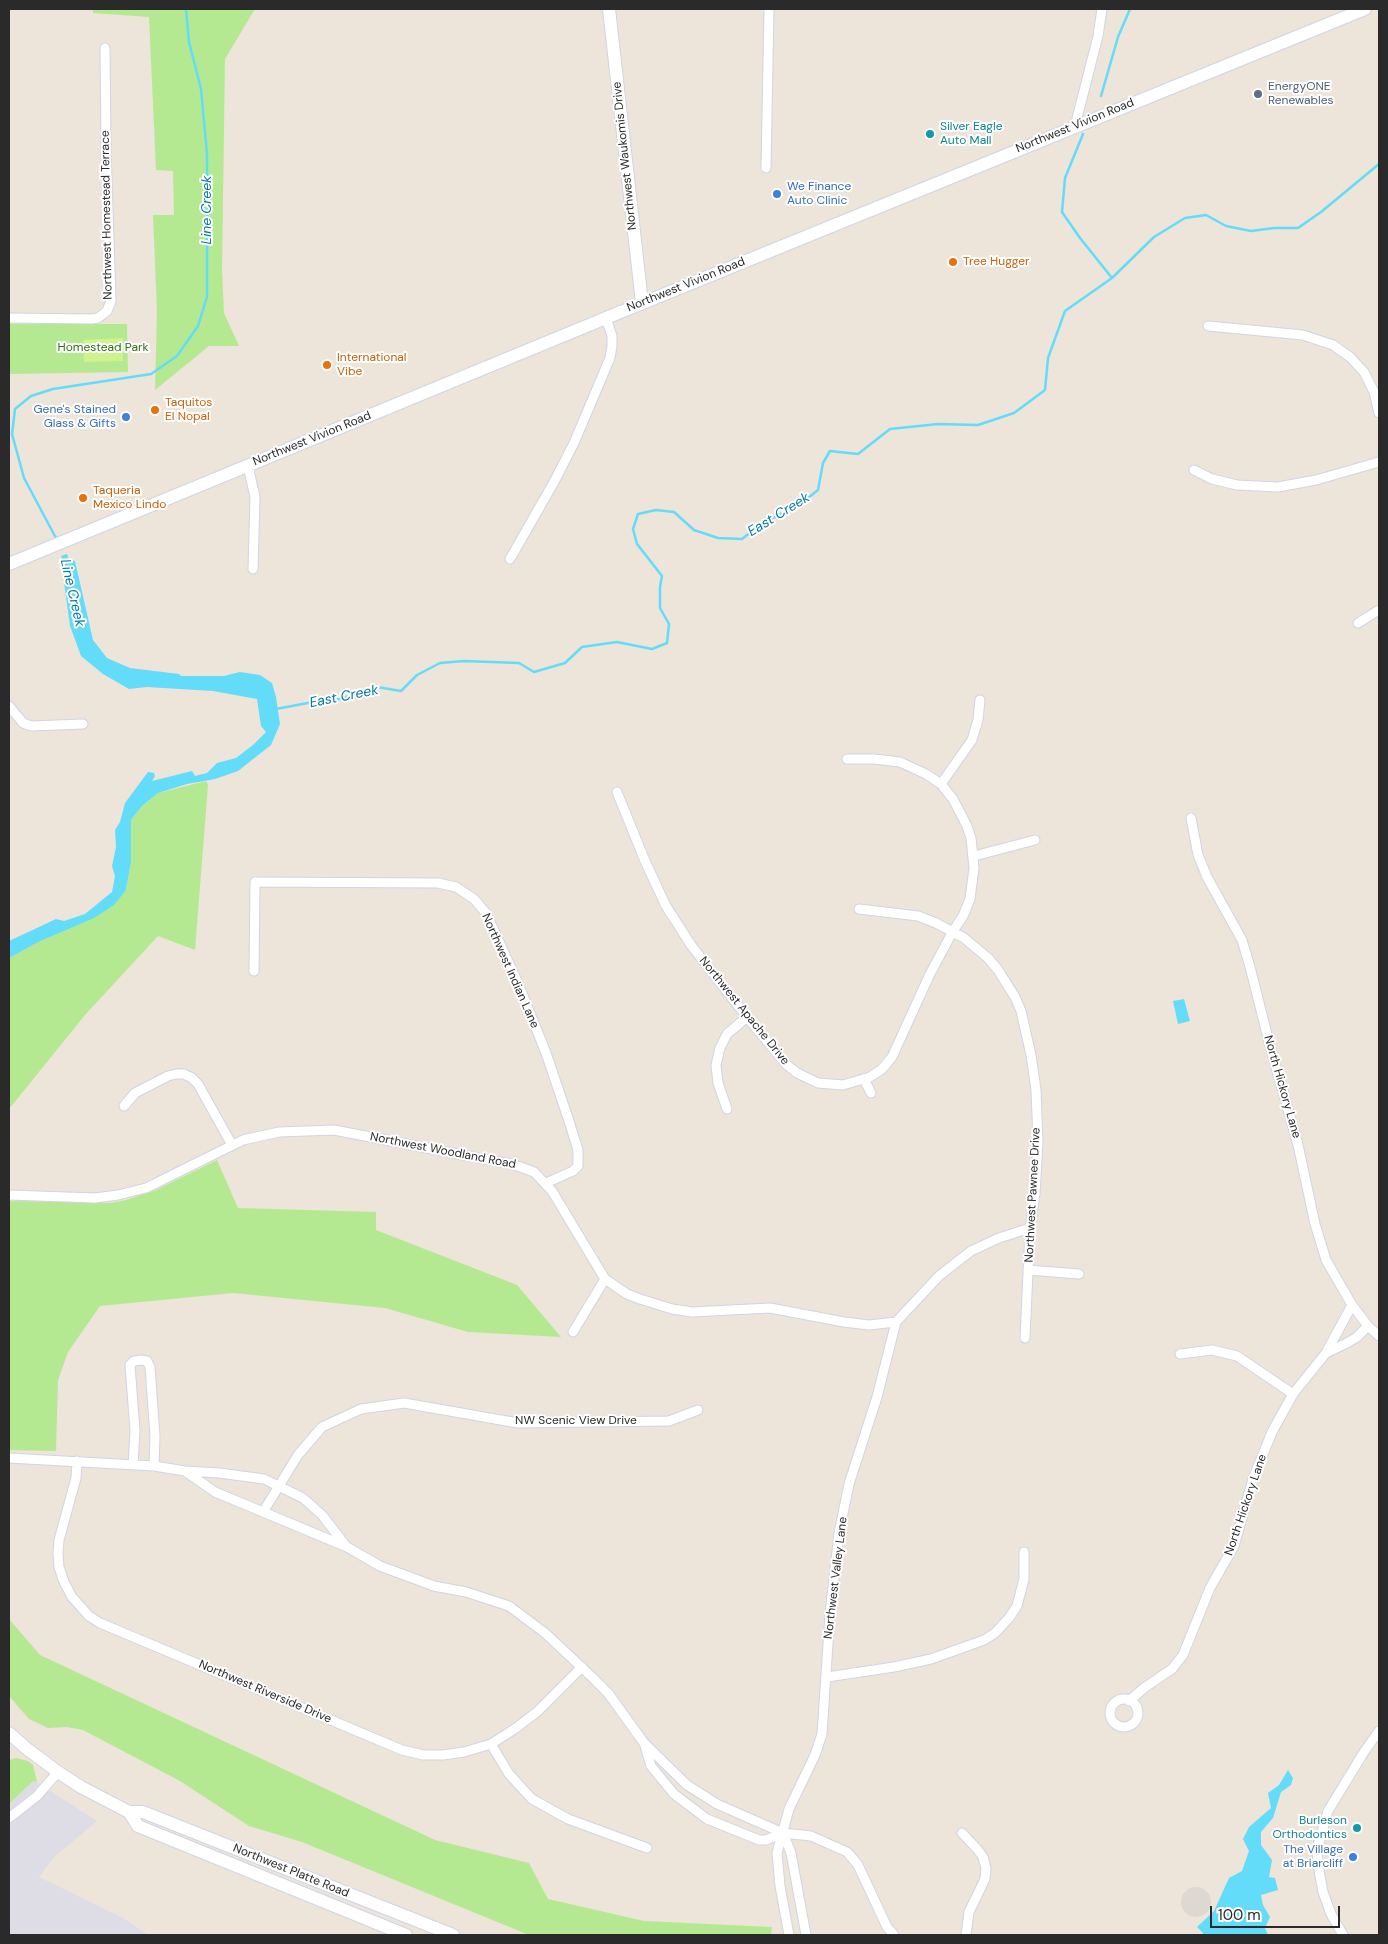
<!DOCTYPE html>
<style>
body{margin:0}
#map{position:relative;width:1388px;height:1944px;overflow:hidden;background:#ede4da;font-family:"DM Sans",sans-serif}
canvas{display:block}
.frame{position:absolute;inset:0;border:10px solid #2a2a2a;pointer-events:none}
.scale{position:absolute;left:1210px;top:1906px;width:130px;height:22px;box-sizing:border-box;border:2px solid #2a2a2a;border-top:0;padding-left:6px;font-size:15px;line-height:18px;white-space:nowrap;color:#2a2a2a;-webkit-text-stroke:4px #fff;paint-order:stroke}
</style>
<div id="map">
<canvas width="1388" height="1944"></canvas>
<div class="frame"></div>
<div class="scale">100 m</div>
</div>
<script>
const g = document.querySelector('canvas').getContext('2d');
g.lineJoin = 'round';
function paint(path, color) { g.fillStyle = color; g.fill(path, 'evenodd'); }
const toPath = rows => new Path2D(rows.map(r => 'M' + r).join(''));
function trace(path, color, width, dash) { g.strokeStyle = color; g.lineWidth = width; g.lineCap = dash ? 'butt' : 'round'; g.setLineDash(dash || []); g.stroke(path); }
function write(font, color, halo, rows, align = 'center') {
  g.font = font + ' "DM Sans",sans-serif'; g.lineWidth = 4; g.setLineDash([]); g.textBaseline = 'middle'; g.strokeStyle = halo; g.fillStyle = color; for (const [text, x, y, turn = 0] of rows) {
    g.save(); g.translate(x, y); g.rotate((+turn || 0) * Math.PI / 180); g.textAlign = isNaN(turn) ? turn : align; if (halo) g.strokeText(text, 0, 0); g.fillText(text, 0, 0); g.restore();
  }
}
const industrial = toPath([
 [33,1780,97,1821,54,1857,39,1877,123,1918,148,1935,9,1935,9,1804]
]);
const green = toPath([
 [93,9,255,9,225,59,222,271,224,313,239,346,209,346,155,390,157,311,153,215,174,215,173,171,156,170,149,17,93,13],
 [9,324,127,324,128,372,9,374],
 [206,781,208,785,195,950,158,936,85,1015,9,1109,9,958,126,890,131,862,131,820,142,806,158,793],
 [217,1160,238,1208,376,1212,376,1230,517,1285,561,1337,468,1332,385,1308,233,1293,100,1306,68,1352,58,1380,56,1451,9,1450,9,1201,110,1203,126,1200,156,1190],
 [9,1619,40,1655,435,1840,529,1863,548,1899,644,1921,772,1927,771,1935,529,1935,302,1842,249,1826,180,1781,83,1730,67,1727,48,1728,29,1719,9,1696],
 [16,1758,28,1761,33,1765,37,1782,33,1781,9,1804,9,1760]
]);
const pitch = toPath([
 [123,338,123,361,84,362,83,340]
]);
const plaza = toPath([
 '1181 1902a15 15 0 1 1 30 0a15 15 0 1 1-30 0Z'
]);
const water = toPath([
 [67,554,69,560,75,561,93,640,107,658,130,668,179,674,181,676,224,676,240,672,260,675,272,683,276,697,280,724,271,745,238,771,215,779,187,784,158,793,142,806,131,820,131,862,126,890,114,905,94,918,38,942,9,958,9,941,56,919,64,921,85,914,112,892,115,876,112,866,116,847,115,830,120,822,125,803,148,772,154,773,155,776,152,781,192,771,195,776,207,773,217,763,236,758,253,745,266,732,261,726,257,699,213,691,147,687,129,689,103,674,81,656,70,626,62,568,64,565,61,556],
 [1184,999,1190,1021,1178,1024,1173,1001],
 [1288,1770,1293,1778,1291,1785,1281,1792,1273,1818,1261,1832,1261,1845,1272,1860,1269,1877,1275,1878,1278,1890,1261,1895,1263,1905,1270,1917,1265,1928,1268,1935,1202,1935,1203,1933,1197,1927,1214,1911,1229,1878,1242,1871,1249,1851,1243,1839,1249,1827,1271,1808,1268,1793,1279,1785]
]);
const stream = toPath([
 [1101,96,1118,37,1130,9],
 [1112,278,1154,237,1185,218,1206,215,1226,226,1251,231,1274,228,1298,228,1321,212,1379,164],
 [57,540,24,478,12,434,15,409,31,396,53,389,151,374,177,356,198,326,207,297,207,154,201,89,189,42,186,9],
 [276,709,313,702,340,699,377,687,401,691,417,675,440,663,464,661,519,663,534,672,565,663,582,647,617,642,652,649,667,643,669,624,660,608,660,587,662,576,637,544,633,529,638,514,656,510,674,512,694,530,718,538,742,539,764,522,798,506,818,490,823,463,830,451,858,454,890,429,938,424,978,425,1014,413,1045,390,1048,358,1065,311,1112,278,1080,238,1062,212,1065,178,1083,134]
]);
const street = toPath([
 [1075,126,1098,36,1102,9],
 [766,168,769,9],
 [9,318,92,319,98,318,107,311,111,301,106,148,105,48],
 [1208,326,1303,335,1333,345,1350,357,1364,372,1374,392,1379,413],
 [248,466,255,497,253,569],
 [1194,470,1212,479,1237,485,1278,487,1316,480,1379,462],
 [510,559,554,482,574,443,610,358,612,346,612,336,606,318],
 [1358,623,1379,610],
 [9,706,23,723,31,726,83,724],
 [941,784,972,740,978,720,980,700],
 [617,792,645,861,666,906,691,945,747,1017,787,1065,797,1073,818,1083,843,1085,870,1077,882,1069,892,1057,930,974,953,931,963,916,970,899,974,868,971,838,967,826,953,799,941,784,926,774,900,762,874,759,847,759],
 [1191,818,1198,855,1207,877,1242,940,1250,967,1269,1042,1298,1145,1315,1224,1326,1260,1352,1305,1368,1326,1379,1336],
 [974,856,1035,840],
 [859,909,918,916,936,923,964,938,988,958,998,970,1015,997,1021,1011,1031,1055,1036,1090,1038,1142,1035,1194,1030,1228,1025,1338],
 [254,971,255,882,438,883,456,887,474,899,486,913,517,981,546,1053,569,1121,578,1150,578,1166,573,1171,546,1183],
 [864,1079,871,1093],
 [124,1106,135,1093,168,1076,176,1074,184,1074,192,1078,198,1084,232,1145],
 [727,1109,718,1083,716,1065,720,1048,727,1034,747,1017],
 [9,1195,95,1198,118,1195,146,1188,243,1140,279,1132,334,1130,515,1165,534,1172,552,1191,605,1279,627,1294,640,1299,672,1309,692,1312,770,1308,844,1322,869,1325,896,1322,939,1276,971,1251,999,1238,1030,1228],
 [1028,1270,1079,1274],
 [573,1332,605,1279],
 [1326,1353,1347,1343,1357,1337,1368,1326],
 [1180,1354,1212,1350,1237,1356,1293,1394],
 [9,1458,154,1466,185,1471,219,1473,264,1479,303,1498,322,1515,346,1546],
 [77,1461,76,1478,59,1540,58,1553,59,1567,64,1582,72,1597,89,1616,100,1623,402,1750,423,1755,443,1755,464,1752,491,1744,516,1728,538,1711,582,1667],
 [133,1465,135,1431,130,1365,134,1361,141,1360,147,1361,150,1367,155,1436,154,1466],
 [185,1471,215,1492,347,1547,380,1566,434,1586,466,1592,509,1606,545,1633,593,1678,608,1693,644,1743,687,1785,717,1804,783,1833,811,1836,847,1852,858,1865,887,1927,894,1935],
 [263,1512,298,1455,322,1427,361,1409,404,1403,518,1423,669,1421,698,1410],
 [827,1677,894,1667,931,1659,984,1640,995,1633,1009,1618,1017,1606,1024,1579,1024,1552],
 '1110 1713a14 14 0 1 1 28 0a14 14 0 1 1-28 0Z',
 [1129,1701,1144,1688,1172,1669,1183,1655,1210,1588,1234,1546,1253,1479,1272,1432,1293,1394,1326,1353,1352,1305],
 [491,1744,509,1774,532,1799,568,1819,647,1848],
 [645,1746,651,1766,674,1794,707,1819,759,1840,766,1840,783,1833],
 [9,1818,37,1796,58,1772],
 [783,1833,791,1853,806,1935],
 [962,1833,978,1850,983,1857,986,1868,985,1879,969,1912,966,1935],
 [789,1935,780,1886,777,1853,789,1809,815,1755,822,1734,830,1614,839,1533,849,1484,877,1397,896,1322],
 [1343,1935,1331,1914,1323,1892,1318,1865,1317,1849,1328,1811,1364,1752,1379,1731]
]);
const secondary = toPath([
 [609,9,642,303],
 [9,564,606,318,1365,9],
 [9,1733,26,1748,58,1772,81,1787,129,1812,138,1826,406,1935],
 [129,1812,143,1812,453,1935]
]);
const markers = [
 [1258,94,5,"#5c6f8a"],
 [930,134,5,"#0f9aa8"],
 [777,194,5,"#3f7fe0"],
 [953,262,5,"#e8710a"],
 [327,365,5,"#e8710a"],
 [155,410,5,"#e8710a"],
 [126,417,5,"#3f7fe0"],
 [83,498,5,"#e8710a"],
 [1357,1828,5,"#0f9aa8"],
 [1353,1857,5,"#3f7fe0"]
];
const serviceNames = [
 ["EnergyONE",1268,87],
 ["Renewables",1268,101]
];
const streetNames = [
 ["Northwest Vivion Road",1075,126,-22],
 ["Northwest Waukomis Drive",625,156,-96],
 ["Northwest Homestead Terrace",107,215,-91],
 ["Northwest Vivion Road",686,285,-22],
 ["Northwest Vivion Road",312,439,-22],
 ["Northwest Indian Lane",510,971,66],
 ["Northwest Apache Drive",744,1011,51],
 ["North Hickory Lane",1282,1087,74],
 ["Northwest Woodland Road",443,1151,11],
 ["Northwest Pawnee Drive",1033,1195,-87],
 ["NW Scenic View Drive",576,1421],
 ["North Hickory Lane",1246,1505,-71],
 ["Northwest Valley Lane",836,1578,-83],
 ["Northwest Riverside Drive",265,1692,23],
 ["Northwest Platte Road",291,1871,22]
];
const cultureNames = [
 ["Silver Eagle",940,127],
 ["Auto Mall",940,141],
 ["Burleson",1347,1821,"right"],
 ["Orthodontics",1347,1835,"right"]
];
const shopNames = [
 ["We Finance",787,187,"left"],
 ["Auto Clinic",787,201,"left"],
 ["Gene's Stained",116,410],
 ["Glass & Gifts",116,424],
 ["The Village",1343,1850],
 ["at Briarcliff",1343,1864]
];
const foodNames = [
 ["Tree Hugger",963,262],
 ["International",337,358],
 ["Vibe",337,372],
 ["Taquitos",165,403],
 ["El Nopal",165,417],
 ["Taqueria",93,491],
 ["Mexico Lindo",93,505]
];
const parkNames = [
 ["Homestead Park",103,348]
];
const waterNames = [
 ["Line Creek",207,210,-90],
 ["East Creek",779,515,-32],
 ["Line Creek",72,593,77],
 ["East Creek",344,697,-11]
];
paint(industrial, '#dedce5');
paint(green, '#b5e991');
paint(pitch, '#cef28c');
paint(plaza, '#ddd8d2');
paint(water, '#63dcfa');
trace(stream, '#63dcfa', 2.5);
trace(street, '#cfd5e4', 11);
trace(secondary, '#cfd5e4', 14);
trace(street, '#fff', 9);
trace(secondary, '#fff', 12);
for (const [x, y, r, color] of markers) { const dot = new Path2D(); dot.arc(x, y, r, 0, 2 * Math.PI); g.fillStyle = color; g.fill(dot); trace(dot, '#fff', 2); }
write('12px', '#4e5e75', '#fff', serviceNames, 'left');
write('12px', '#2a2a2a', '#fff', streetNames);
write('12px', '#0d838f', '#fff', cultureNames, 'left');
write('12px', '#366cbe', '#fff', shopNames, 'right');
write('12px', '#c56008', '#fff', foodNames, 'left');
write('12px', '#2c6e13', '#fff', parkNames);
write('italic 14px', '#0179a7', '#fff', waterNames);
</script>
